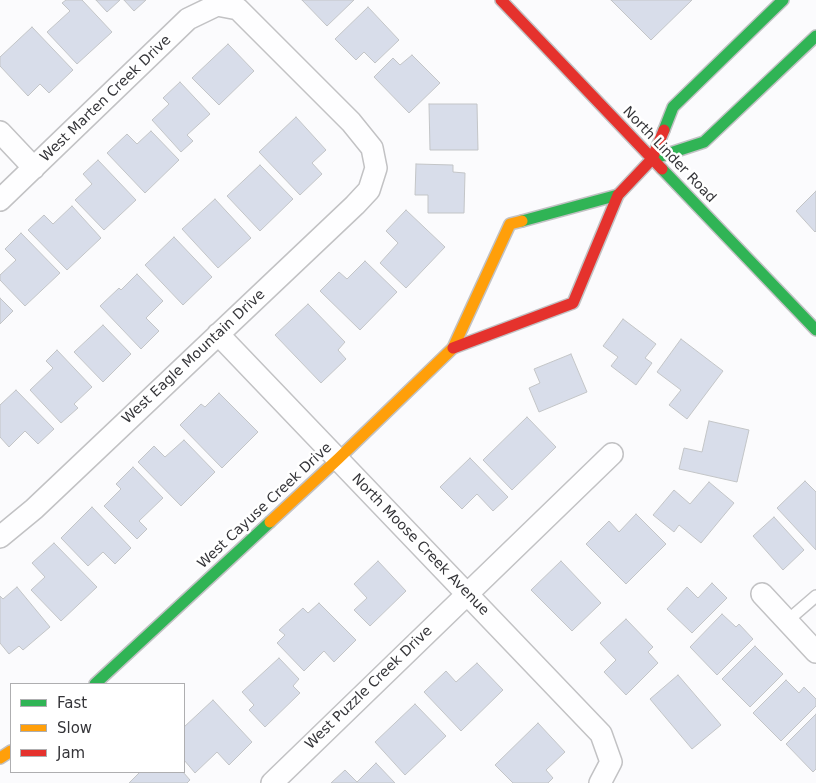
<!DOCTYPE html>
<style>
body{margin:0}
#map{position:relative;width:816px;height:783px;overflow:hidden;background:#fbfbfd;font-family:"DejaVu Sans",sans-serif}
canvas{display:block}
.legend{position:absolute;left:10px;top:683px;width:175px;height:90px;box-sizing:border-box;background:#fff;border:1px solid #aeaeb0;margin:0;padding:6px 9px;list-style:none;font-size:15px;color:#353539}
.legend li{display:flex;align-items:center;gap:10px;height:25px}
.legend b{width:25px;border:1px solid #aeaeb0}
</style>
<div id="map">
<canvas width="816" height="783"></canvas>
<ul class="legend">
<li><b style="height:6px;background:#30b455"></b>Fast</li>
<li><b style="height:6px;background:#ff9f0a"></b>Slow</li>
<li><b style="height:6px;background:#e5322d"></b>Jam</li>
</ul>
</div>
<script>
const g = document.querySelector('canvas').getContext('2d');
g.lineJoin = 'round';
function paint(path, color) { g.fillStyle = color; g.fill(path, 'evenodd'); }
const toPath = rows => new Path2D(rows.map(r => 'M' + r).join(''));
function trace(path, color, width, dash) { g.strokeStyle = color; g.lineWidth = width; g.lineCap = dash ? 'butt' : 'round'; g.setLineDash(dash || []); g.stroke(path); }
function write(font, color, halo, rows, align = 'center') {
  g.font = font + ' "DejaVu Sans",sans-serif'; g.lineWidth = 5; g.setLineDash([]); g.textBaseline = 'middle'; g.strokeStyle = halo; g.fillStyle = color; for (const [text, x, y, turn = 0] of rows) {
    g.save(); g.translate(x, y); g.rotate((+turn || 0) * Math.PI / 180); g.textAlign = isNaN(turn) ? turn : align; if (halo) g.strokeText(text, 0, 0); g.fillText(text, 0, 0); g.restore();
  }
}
const building = toPath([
 [66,0,82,0,112,32,77,64,47,32,70,11,62,3,66,0],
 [96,0,120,0,107,12,96,0],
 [124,0,146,0,134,11,124,0],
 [302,0,354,0,327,26,302,0],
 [611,0,692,0,651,40,611,0],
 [368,7,399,40,375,63,364,52,356,60,335,39,368,7],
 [32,27,73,70,49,93,40,84,28,96,0,66,0,57,32,27],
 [228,44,254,71,219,105,192,78,228,44],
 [412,55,440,83,409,113,374,77,393,58,400,65,412,55],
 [180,82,210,114,187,135,193,141,181,152,152,120,169,104,163,98,180,82],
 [429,104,477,104,478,150,430,150,429,104],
 [296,117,326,150,312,163,322,174,300,195,259,152,296,117],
 [151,131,179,160,145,193,107,153,127,134,137,144,151,131],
 [98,160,136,200,104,230,75,200,92,184,83,174,98,160],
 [416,164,453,165,453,172,465,173,464,213,428,213,428,195,415,195,416,164],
 [260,165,293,199,260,231,227,196,260,165],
 [816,191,816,231,815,232,796,211,816,191],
 [215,199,251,238,218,268,182,229,215,199],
 [72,206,101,238,67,270,28,230,44,215,53,224,72,206],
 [406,210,445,247,406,288,380,263,398,243,386,231,406,210],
 [21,233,60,273,25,306,0,280,0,275,16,260,5,249,21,233],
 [174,237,212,277,183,305,145,265,174,237],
 [365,261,397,292,360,330,320,291,339,272,347,279,365,261],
 [137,274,163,301,146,318,159,331,141,349,100,306,119,288,121,290,137,274],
 [0,298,13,311,0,324,0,298],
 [308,304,345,342,338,350,346,359,321,383,275,335,308,304],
 [623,319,656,344,645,358,652,363,636,385,611,366,618,357,603,346,623,319],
 [103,325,131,354,103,382,74,352,103,325],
 [681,339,723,371,687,419,669,405,681,390,657,372,681,339],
 [57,350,92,387,74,404,78,408,61,423,30,390,53,368,46,361,57,350],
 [571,354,587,392,539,412,529,388,540,383,534,369,571,354],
 [16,390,54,429,38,444,25,431,9,447,0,437,0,405,16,390],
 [219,393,258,432,222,468,180,425,201,404,205,407,219,393],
 [527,417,556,447,512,490,483,460,527,417],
 [709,421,749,430,737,482,679,469,684,448,702,452,709,421],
 [184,440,215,472,181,506,138,462,154,446,165,457,184,440],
 [470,458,508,497,493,511,477,494,462,509,440,487,470,458],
 [133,467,163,498,139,521,147,529,137,539,104,506,121,489,116,484,133,467],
 [805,481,816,492,816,550,777,508,805,481],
 [709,482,734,503,701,543,679,525,674,532,653,515,674,490,690,504,709,482],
 [92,507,131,548,115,564,103,552,88,566,61,538,92,507],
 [636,514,666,544,626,584,586,544,609,521,619,532,636,514],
 [774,517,804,550,783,570,753,536,774,517],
 [54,543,97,587,61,621,31,590,45,577,32,563,54,543],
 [378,561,406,591,370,626,354,610,367,598,354,584,378,561],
 [561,561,601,603,572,631,531,590,561,561],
 [712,583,727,598,692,633,667,609,687,587,698,598,712,583],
 [17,587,50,627,23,650,19,646,9,654,0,643,0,596,3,599,17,587],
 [319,603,356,640,334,662,324,651,304,671,277,643,285,635,279,630,303,608,308,613,319,603],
 [722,614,736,627,739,624,753,639,717,675,690,647,722,614],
 [626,619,653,647,648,652,658,663,626,695,604,672,616,660,600,643,626,619],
 [755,646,783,674,750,707,722,679,755,646],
 [279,658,299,679,293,686,300,693,265,727,249,710,254,705,242,692,279,658],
 [477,663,503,690,461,731,424,692,446,671,456,682,477,663],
 [678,675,721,725,692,749,650,699,678,675],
 [786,680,799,693,804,687,816,699,816,706,781,741,753,713,786,680],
 [213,700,252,742,229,765,217,752,195,773,184,760,184,727,213,700],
 [415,704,446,736,405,775,375,742,415,704],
 [816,714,816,769,813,772,786,744,816,714],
 [538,723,565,752,546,770,553,778,548,783,513,783,495,765,538,723],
 [376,763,395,783,331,783,345,770,357,782,376,763],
 [137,772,183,772,190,780,187,783,129,783,139,773,137,772]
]);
const lane = toPath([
 [787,621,816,596]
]);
const street = toPath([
 [0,132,34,168],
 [0,200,188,19,217,5,238,9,351,122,372,148,376,168,369,190,355,205,34,509,0,537],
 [218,334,601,734,611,762,600,783],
 [762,594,816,652],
 [272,783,612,454]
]);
const fast = toPath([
 [664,130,673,107,783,0],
 [652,159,704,142,816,36],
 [662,169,816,330],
 [522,221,618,195],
 [95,684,270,522]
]);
const slow = toPath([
 [270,522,338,459,453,348,510,224,522,221],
 [0,758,11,751]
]);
const jam = toPath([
 [501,0,662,169],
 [453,348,573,303,618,195,652,159,664,130]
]);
const streetNames = [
 ["West Marten Creek Drive",106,99,-44],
 ["North Linder Road",669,155,46],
 ["West Eagle Mountain Drive",194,357,-43],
 ["West Cayuse Creek Drive",265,506,-43],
 ["North Moose Creek Avenue",420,545,46],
 ["West Puzzle Creek Drive",369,688,-44]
];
paint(building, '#d8ddea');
trace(building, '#c3c5c7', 1);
trace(lane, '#c2c2c4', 14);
trace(street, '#c2c2c4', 24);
trace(fast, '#c2c2c4', 14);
trace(slow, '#c2c2c4', 14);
trace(jam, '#c2c2c4', 14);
trace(lane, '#fefeff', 11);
trace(street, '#fefeff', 21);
trace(fast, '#30b455', 11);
trace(slow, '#ff9f0a', 11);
trace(jam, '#e5322d', 11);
write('14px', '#353539', '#fff', streetNames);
</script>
